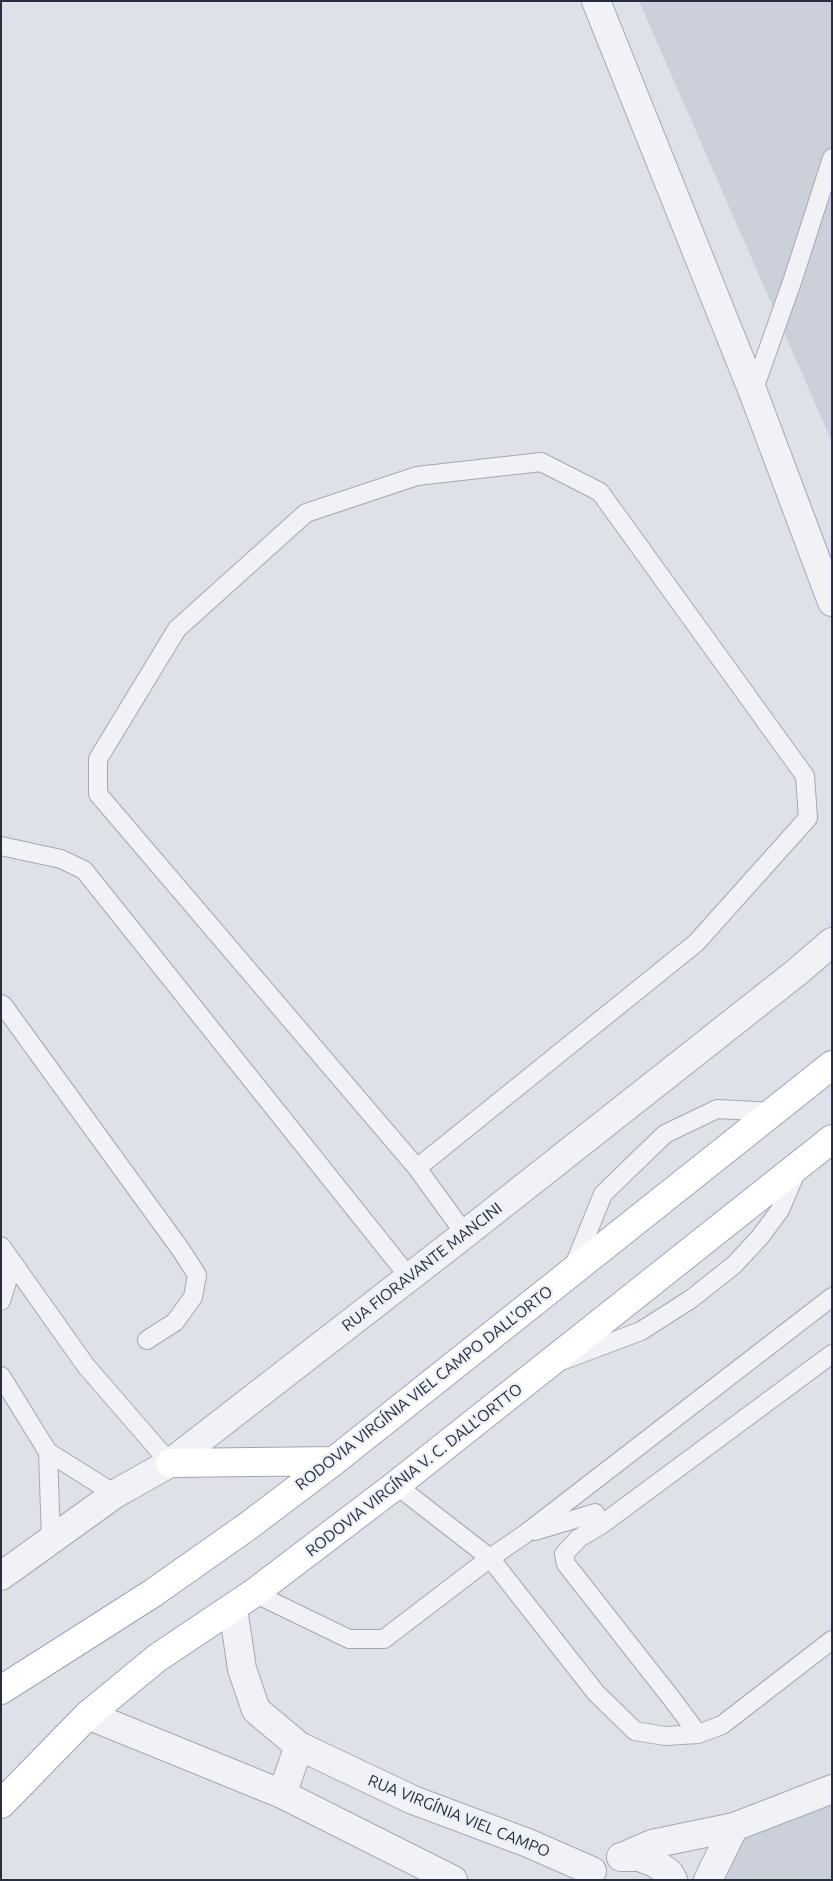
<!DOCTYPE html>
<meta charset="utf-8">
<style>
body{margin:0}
#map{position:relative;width:833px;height:1881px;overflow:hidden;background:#dee1e8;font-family:Ubuntu,sans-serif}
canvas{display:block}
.frame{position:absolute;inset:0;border:2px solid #262e3f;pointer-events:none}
</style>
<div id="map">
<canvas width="833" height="1881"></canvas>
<div class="frame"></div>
</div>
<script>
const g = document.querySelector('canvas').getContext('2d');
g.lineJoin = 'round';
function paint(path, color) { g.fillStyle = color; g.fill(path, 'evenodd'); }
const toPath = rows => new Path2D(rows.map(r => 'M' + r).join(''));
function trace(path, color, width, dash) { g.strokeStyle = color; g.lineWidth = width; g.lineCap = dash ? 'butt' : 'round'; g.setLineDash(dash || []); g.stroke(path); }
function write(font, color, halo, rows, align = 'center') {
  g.font = font + ' Ubuntu,sans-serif'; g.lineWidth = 4.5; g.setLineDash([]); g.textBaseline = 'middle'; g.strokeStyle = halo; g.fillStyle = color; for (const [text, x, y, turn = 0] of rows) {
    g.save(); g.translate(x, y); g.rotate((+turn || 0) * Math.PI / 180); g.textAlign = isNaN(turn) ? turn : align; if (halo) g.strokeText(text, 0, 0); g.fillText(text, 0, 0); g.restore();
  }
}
const built = toPath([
 [639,1,832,1,832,442],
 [832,1791,832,1880,723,1880,734,1827]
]);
const service = toPath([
 [753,392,793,279,832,158],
 [1,846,61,859,84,870,409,1277],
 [1,1004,3,1005,181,1250,197,1275,193,1297,175,1322,147,1340],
 [417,1168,696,943,808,818,805,776,600,492,541,462,417,476,306,513,177,629,98,759,98,794,417,1168,465,1234],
 [1,1246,86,1366,170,1463],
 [573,1268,603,1194,665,1134,717,1109,775,1112],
 [1,1271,7,1282,1,1301],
 [564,1360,641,1331,691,1299,734,1265,760,1237,780,1210,797,1170],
 [1,1376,48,1452,115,1494],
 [48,1452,51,1540],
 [396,1485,490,1558,596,1693,635,1731,665,1736,698,1734],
 [601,1525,832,1354],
 [535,1531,595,1513,601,1525,579,1538,564,1554,566,1564,672,1699,698,1734,722,1725,832,1640],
 [254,1593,349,1639,384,1639,490,1558,525,1534,832,1297]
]);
const minor = toPath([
 [596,1,753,392,832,602],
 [1,1576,115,1494,170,1463,465,1234,797,972,832,942],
 [233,1608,242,1669,256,1710,299,1746,413,1800,528,1843,592,1871],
 [88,1715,282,1794,453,1880],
 [282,1794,299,1746],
 [621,1857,639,1857,655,1863,669,1873,673,1880],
 [622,1857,652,1844,734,1827,832,1789],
 [708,1880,734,1827]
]);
const primary = toPath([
 [170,1463,334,1461],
 [1,1690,153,1593,248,1526,334,1461,832,1065],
 [1,1804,88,1715,157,1658,254,1593,396,1485,832,1139]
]);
const streetNames = [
 ["RUA FIORAVANTE MANCINI",422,1267,-38],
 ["RODOVIA VIRGÍNIA VIEL CAMPO DALL'ORTO",424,1388,-38],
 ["RODOVIA VIRGÍNIA V. C. DALL'ORTTO",414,1470,-38],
 ["RUA VIRGÍNIA VIEL CAMPO",459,1816,22]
];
paint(built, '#ccd0da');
trace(service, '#a3a8b2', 20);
trace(minor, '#a3a8b2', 30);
trace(primary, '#9da4b4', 30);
trace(service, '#f1f2f6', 18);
trace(minor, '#f1f2f6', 28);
trace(primary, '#fff', 28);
write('16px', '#262e3f', '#edf0f6', streetNames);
</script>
